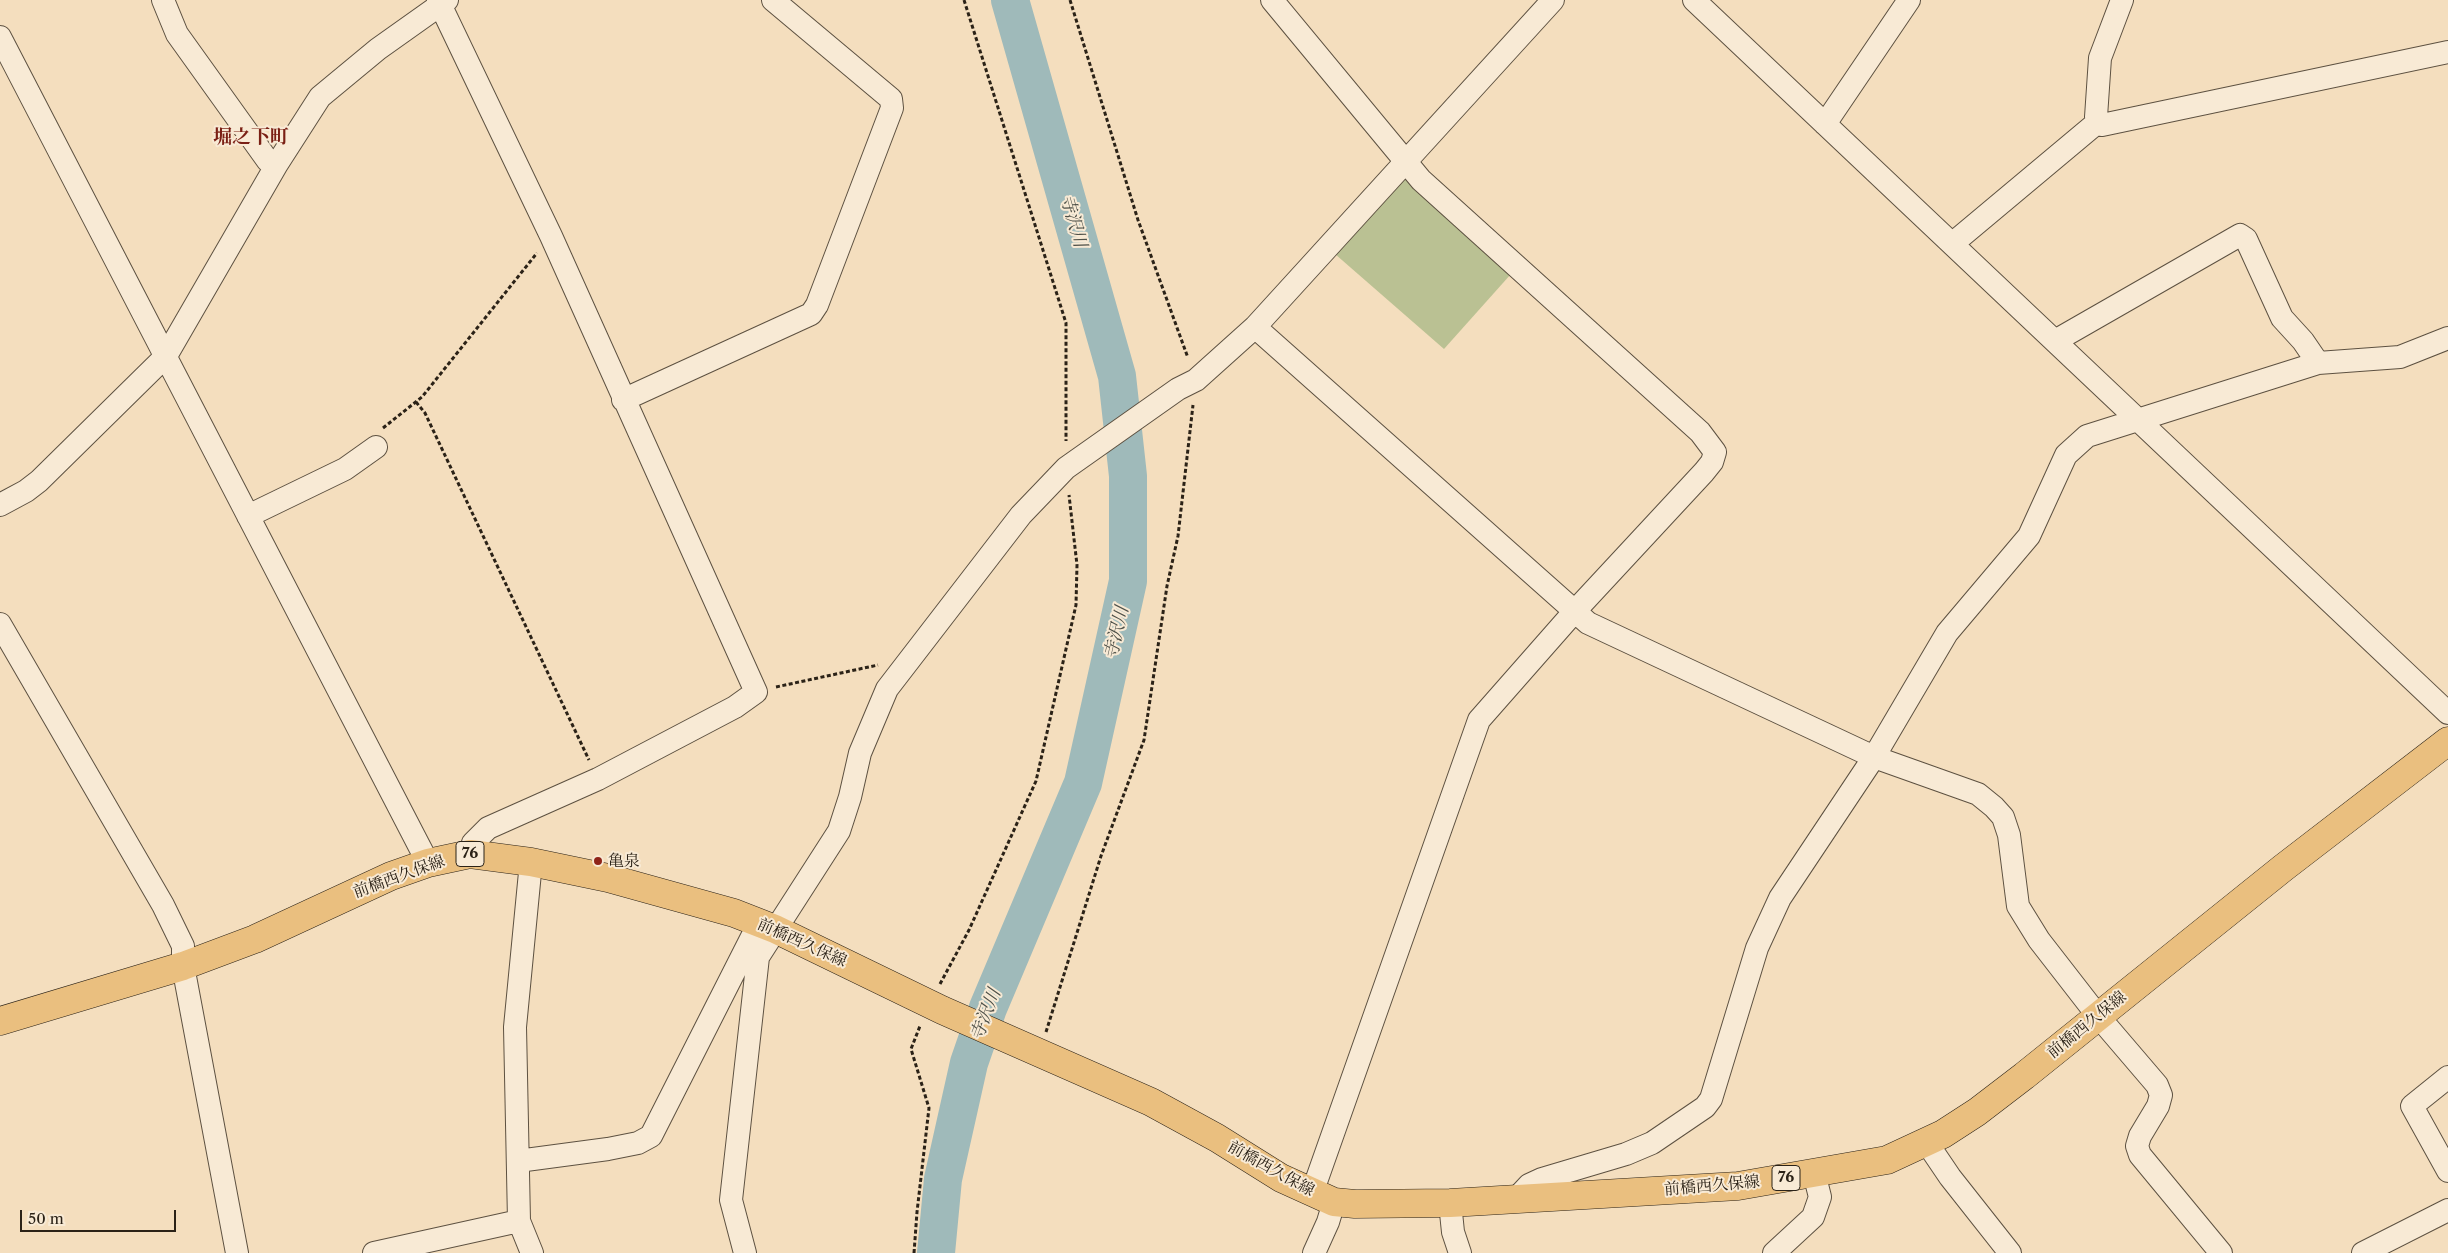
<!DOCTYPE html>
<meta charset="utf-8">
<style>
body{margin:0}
#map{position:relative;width:2448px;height:1253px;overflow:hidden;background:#f4debe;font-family:"Libre Caslon Text",serif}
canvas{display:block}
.scale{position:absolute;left:20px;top:1210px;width:156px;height:22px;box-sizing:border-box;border:2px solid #2b2217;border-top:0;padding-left:6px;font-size:15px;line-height:18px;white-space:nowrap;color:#2b2217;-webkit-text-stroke:4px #f8ead5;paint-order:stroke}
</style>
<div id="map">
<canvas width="2448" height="1253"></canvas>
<div class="scale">50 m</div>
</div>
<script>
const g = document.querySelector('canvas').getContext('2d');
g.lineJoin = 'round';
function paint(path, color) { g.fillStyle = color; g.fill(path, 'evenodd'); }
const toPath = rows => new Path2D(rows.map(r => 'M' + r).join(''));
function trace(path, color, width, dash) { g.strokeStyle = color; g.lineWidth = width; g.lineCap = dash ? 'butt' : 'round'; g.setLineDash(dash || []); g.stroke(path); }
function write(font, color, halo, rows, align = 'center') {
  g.font = font + ' "Libre Caslon Text","Noto Serif JP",serif'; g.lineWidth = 4; g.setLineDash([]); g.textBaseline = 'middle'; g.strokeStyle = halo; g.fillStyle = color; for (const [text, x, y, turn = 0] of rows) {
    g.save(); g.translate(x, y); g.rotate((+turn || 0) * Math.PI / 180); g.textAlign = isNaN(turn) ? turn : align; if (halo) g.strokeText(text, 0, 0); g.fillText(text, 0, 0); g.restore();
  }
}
const green = toPath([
 [1399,180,1406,180,1413,183,1511,274,1444,349,1335,254]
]);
const river = toPath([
 [936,1253,943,1179,969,1063,988,1008,1083,783,1128,581,1128,476,1117,376,1010,0]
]);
const path = toPath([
 [964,0,1066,323,1066,441],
 [1070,0,1138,220,1188,358],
 [416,402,425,413,589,760],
 [383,428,422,397,537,253],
 [776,687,878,665],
 [940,984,969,930,1036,781,1076,605,1077,565,1069,495],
 [1046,1032,1101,856,1144,740,1167,586,1178,536,1193,405],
 [914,1253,917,1212,929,1108,911,1049,920,1026]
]);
const minor = toPath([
 [163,0,177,34,268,161,277,164],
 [438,0,551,236,756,692,735,707,598,779,488,828,473,843,470,854],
 [1272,0,1421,180,1700,432,1715,452,1712,462,1704,472,1574,612,1479,720,1312,1193],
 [1694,0,2448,713],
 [2122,0,2100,58,2096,117,2102,125,2448,52],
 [0,37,428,863],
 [1825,124,1909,0],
 [1952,244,2099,121],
 [1255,327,1588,623,1874,757,1978,794,1994,807,2003,817,2009,835,2018,906,2039,940,2098,1016,2157,1085,2161,1095,2158,1106,2140,1136,2137,1146,2140,1155,2221,1253],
 [2055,341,2240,235,2246,239,2282,318,2303,341,2318,363],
 [623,400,811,314,817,305,892,108,891,99,773,0],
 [0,505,26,491,39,481,166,356,277,164,320,97,378,49,447,0],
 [248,516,345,469,376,447],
 [0,624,163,905,183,946,183,966,237,1253],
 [531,862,515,1027,519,1221,532,1253],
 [2448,1077,2412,1106,2448,1171],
 [1927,1143,1950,1177,2010,1253],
 [518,1161,608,1149,638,1143,651,1136,759,923],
 [1515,1200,1529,1185,1542,1179,1626,1154,1652,1143,1705,1107,1711,1099,1757,948,1780,898,1874,757,1947,633,2029,536,2066,455,2087,436,2318,363,2400,357,2448,338],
 [1450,1203,1453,1232,1460,1253],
 [374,1253,519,1221],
 [745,1253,731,1200,758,957,839,831,850,797,860,753,887,689,1021,515,1045,490,1066,468,1178,389,1196,380,1255,327,1553,0],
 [1314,1253,1328,1222,1334,1202],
 [1774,1253,1813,1217,1820,1197,1814,1173],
 [2363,1253,2448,1210]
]);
const major = toPath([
 [0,1021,183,966,255,939,391,876,428,863,470,854,531,862,608,878,734,913,775,929,942,1010,1151,1102,1217,1138,1281,1178,1334,1202,1355,1204,1450,1203,1738,1186,1887,1160,1943,1134,1977,1112,2024,1076,2283,868,2448,741]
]);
const markers = [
 [598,861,5,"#8f2418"]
];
const shields = [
 [470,854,28],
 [1786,1178,28]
];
const shieldNames = [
 ["76",470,854],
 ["76",1786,1178]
];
const poiNames = [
 ["亀泉",608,861]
];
const streetNames = [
 ["前橋西久保線",399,877,-20],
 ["前橋西久保線",802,943,24],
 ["前橋西久保線",2087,1025,-39],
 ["前橋西久保線",1271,1169,29],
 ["前橋西久保線",1712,1186,-5]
];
const waterNames = [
 ["寺沢川",1073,221,74],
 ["寺沢川",1117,633,-77],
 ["寺沢川",986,1015,-69]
];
const quarterNames = [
 ["堀之下町",251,138]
];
paint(green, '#bac193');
trace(river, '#9fbaba', 38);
trace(minor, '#5d5141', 24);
trace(major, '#2b2217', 29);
trace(path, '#2b2217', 3, [4, 2.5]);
trace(minor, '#f8ead5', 22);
trace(major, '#eabf7f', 28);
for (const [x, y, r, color] of markers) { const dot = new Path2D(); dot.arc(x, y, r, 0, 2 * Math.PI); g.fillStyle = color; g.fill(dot); trace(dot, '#f8ead5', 2); }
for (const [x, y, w] of shields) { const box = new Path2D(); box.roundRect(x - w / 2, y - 12.5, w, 25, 4); g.fillStyle = '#f8ead5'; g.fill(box); trace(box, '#2b2217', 1); }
write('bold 15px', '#2b2217', null, shieldNames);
write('16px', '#2b2217', '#f8ead5', poiNames, 'left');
write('16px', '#2b2217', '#f8ead5', streetNames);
write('italic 18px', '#4e5048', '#f8ead5', waterNames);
write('bold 19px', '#7a1f14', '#f8ead5', quarterNames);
</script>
